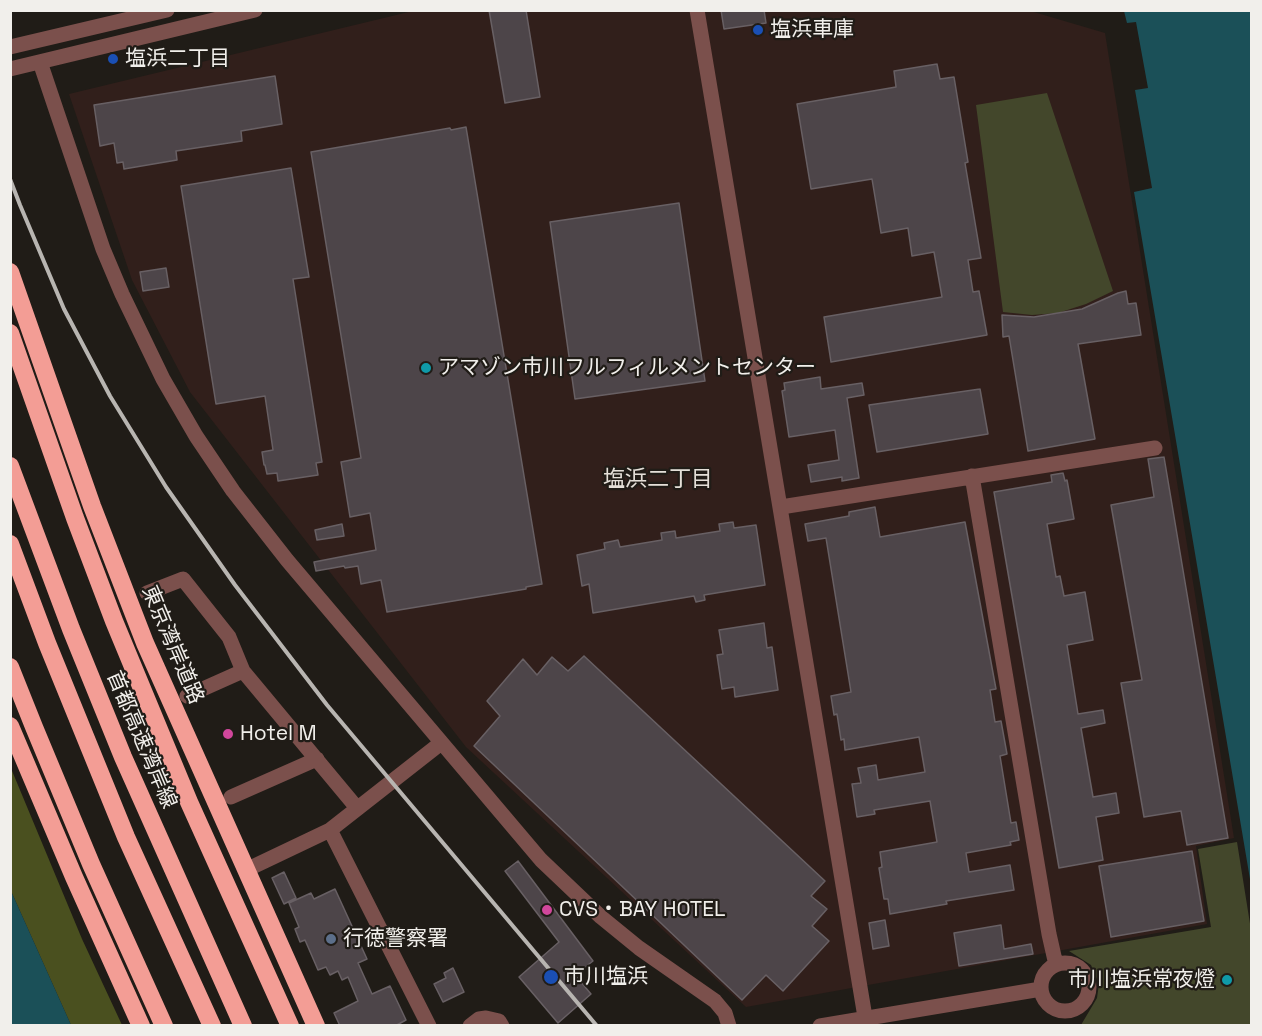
<!DOCTYPE html>
<meta charset="utf-8">
<style>
body{margin:0}
#map{position:relative;width:1262px;height:1036px;overflow:hidden;background:#201c17;font-family:"Space Grotesk",sans-serif}
canvas{display:block}
.frame{position:absolute;inset:0;border:12px solid #f1efeb;pointer-events:none}
</style>
<div id="map">
<canvas width="1262" height="1036"></canvas>
<div class="frame"></div>
</div>
<script>
const g = document.querySelector('canvas').getContext('2d');
g.lineJoin = 'round';
function paint(path, color) { g.fillStyle = color; g.fill(path, 'evenodd'); }
const toPath = rows => new Path2D(rows.map(r => 'M' + r).join(''));
function trace(path, color, width, dash) { g.strokeStyle = color; g.lineWidth = width; g.lineCap = dash ? 'butt' : 'round'; g.setLineDash(dash || []); g.stroke(path); }
function write(font, color, halo, rows, align = 'center') {
  g.font = font + ' "Space Grotesk","Noto Sans JP",sans-serif'; g.lineWidth = 4.5; g.setLineDash([]); g.textBaseline = 'middle'; g.strokeStyle = halo; g.fillStyle = color; for (const [text, x, y, turn = 0] of rows) {
    g.save(); g.translate(x, y); g.rotate((+turn || 0) * Math.PI / 180); g.textAlign = isNaN(turn) ? turn : align; if (halo) g.strokeText(text, 0, 0); g.fillText(text, 0, 0); g.restore();
  }
}
const industrial = toPath([
 [417,10,1027,10,1105,33,1234,838,1196,846,1207,924,746,1007,466,747,190,392,132,280,69,94]
]);
const green = toPath([
 [1047,93,1113,291,1086,304,1058,313,1032,315,1003,312,976,105],
 [1237,842,1251,930,1251,1025,1081,1025,1097,998,1099,984,1091,965,1069,951,1211,927,1198,849]
]);
const forest = toPath([
 [10,766,82,939,122,1025,71,1025,11,891]
]);
const water = toPath([
 [1124,11,1251,11,1251,885,1134,192,1152,188,1135,90,1148,88,1136,22,1127,23],
 [11,891,71,1025,11,1025]
]);
const building = toPath([
 [489,10,526,10,540,97,505,103,489,10],
 [721,10,764,10,766,23,724,29,721,10],
 [937,64,940,79,954,77,968,162,965,163,981,258,968,260,973,292,979,291,987,335,831,362,824,317,942,297,934,252,912,256,908,228,881,233,872,179,811,189,797,104,896,87,894,71,937,64],
 [275,76,282,124,241,131,242,141,176,151,177,160,124,169,123,162,117,163,114,143,100,146,94,105,275,76],
 [466,127,542,584,526,587,526,589,387,612,381,580,361,584,358,566,345,568,344,566,316,571,314,562,376,550,370,513,350,517,341,462,361,458,311,152,450,128,451,130,466,127],
 [291,168,309,277,293,279,322,462,316,463,318,475,278,481,277,473,267,474,265,465,264,465,262,452,273,450,265,396,216,404,181,186,291,168],
 [679,203,705,381,575,399,550,222,679,203],
 [166,268,169,287,143,291,140,272,166,268],
 [1126,291,1128,304,1136,303,1141,335,1078,344,1095,439,1028,451,1009,336,1003,337,1002,315,1034,317,1082,309,1118,293,1126,291],
 [820,377,821,389,862,383,864,395,847,398,859,478,842,481,842,477,811,482,808,465,839,460,835,430,789,437,782,391,785,390,784,383,820,377],
 [980,389,988,434,877,452,869,405,980,389],
 [1164,457,1228,838,1187,845,1181,811,1144,817,1121,683,1142,680,1111,505,1154,497,1148,459,1164,457],
 [1063,473,1065,481,1067,480,1074,519,1047,524,1056,577,1060,576,1064,596,1085,592,1093,640,1067,645,1078,714,1103,710,1105,723,1081,728,1093,797,1116,793,1119,813,1096,817,1103,860,1059,868,994,492,1052,482,1051,475,1063,473],
 [875,507,880,537,965,522,996,689,990,690,995,722,1001,721,1007,754,1000,756,1011,823,1016,822,1019,840,1010,842,1011,845,966,853,969,872,1010,865,1014,890,946,901,947,904,890,914,888,899,884,899,879,868,882,867,880,852,937,842,930,801,874,810,875,814,857,817,852,784,861,783,858,768,876,765,878,780,925,772,919,737,845,750,844,739,841,740,837,714,834,715,831,696,851,692,826,538,808,541,805,524,849,516,849,512,875,507],
 [733,522,734,528,756,525,765,585,704,595,705,600,696,602,694,596,593,613,589,584,582,586,577,555,605,549,604,543,618,540,620,547,662,540,661,533,675,531,676,538,720,531,719,524,733,522],
 [342,524,344,536,317,540,315,530,342,524],
 [764,623,767,648,772,647,778,690,735,697,734,687,722,689,717,655,723,654,719,630,764,623],
 [584,656,825,881,811,896,827,909,812,926,829,941,783,991,766,975,742,1000,474,746,500,716,487,701,523,659,537,675,552,657,568,671,584,656],
 [1192,851,1204,921,1111,937,1099,866,1192,851],
 [518,861,593,961,575,975,591,994,558,1023,519,977,559,942,505,871,518,861],
 [284,872,296,898,284,904,272,878,284,872],
 [335,889,367,959,358,963,372,994,390,986,406,1020,395,1026,340,1026,334,1013,358,1001,348,977,342,980,338,971,330,975,326,967,318,970,305,940,300,942,295,929,299,927,289,903,311,893,314,899,335,889],
 [885,920,889,946,873,949,869,923,885,920],
 [1001,925,1004,949,1031,944,1033,954,959,966,954,933,1001,925],
 [453,968,464,992,443,1002,434,984,446,978,444,973,453,968]
]);
const minor = toPath([
 [697,10,865,1017],
 [10,47,167,10],
 [40,62,103,249,122,294,163,379,196,436,233,491,287,560,541,860,601,917,639,948,715,1001,725,1013,729,1026],
 [10,69,255,10],
 [972,476,1049,934,1056,965],
 [781,507,1155,448],
 [147,593,183,579,229,637,243,671,357,808],
 [187,696,243,671],
 [231,797,317,759],
 [330,830,429,1026],
 [246,870,330,830,441,743],
 '1041 987a24 24 0 1 1 48 0a24 24 0 1 1-48 0Z',
 [470,1026,479,1019,486,1018,499,1021,502,1026],
 [820,1026,1041,989]
]);
const highway = toPath([
 [10,272,92,506,145,643,316,1026],
 [10,333,75,518,114,621,189,802,290,1026],
 [10,466,71,629,123,757,243,1026],
 [10,544,47,643,126,837,212,1026],
 [10,667,34,727,91,864,164,1026],
 [10,726,74,877,141,1026]
]);
const rail = toPath([
 [10,179,20,205,64,309,110,396,166,487,235,585,327,705,597,1026]
]);
const markers = [
 [758,30,6,"#1a4fb4"],
 [113,59,6,"#1a4fb4"],
 [426,368,6,"#0f9aa8"],
 [228,734,6,"#d1479c"],
 [547,910,6,"#d1479c"],
 [331,939,6,"#5c6f8a"],
 [551,977,8,"#1a4fb4"],
 [1227,980,6,"#0f9aa8"]
];
const poiNames = [
 ["塩浜車庫",770,30],
 ["塩浜二丁目",125,59],
 ["アマゾン市川フルフィルメントセンター",438,368],
 ["Hotel M",240,734],
 ["CVS・BAY HOTEL",559,910],
 ["行徳警察署",343,939],
 ["市川塩浜",564,977],
 ["市川塩浜常夜燈",1215,980,"right"]
];
const streetNames = [
 ["東京湾岸道路",172,645,67],
 ["首都高速湾岸線",141,740,67]
];
const neighbourhoodNames = [
 ["塩浜二丁目",658,480]
];
paint(industrial, '#311f1b');
paint(green, '#43472b');
paint(forest, '#4a501f');
paint(water, '#1b5058');
paint(building, '#4d4549');
trace(building, '#686064', 1.5);
trace(minor, '#7b504c', 15);
trace(highway, '#f39d95', 18);
trace(rail, '#b8b5b1', 4);
for (const [x, y, r, color] of markers) { const dot = new Path2D(); dot.arc(x, y, r, 0, 2 * Math.PI); g.fillStyle = color; g.fill(dot); trace(dot, '#201c17', 2); }
write('21px', '#f1efeb', '#201c17', poiNames, 'left');
write('21px', '#f1efeb', '#201c17', streetNames);
write('22px', '#e4dfd8', '#201c17', neighbourhoodNames);
</script>
